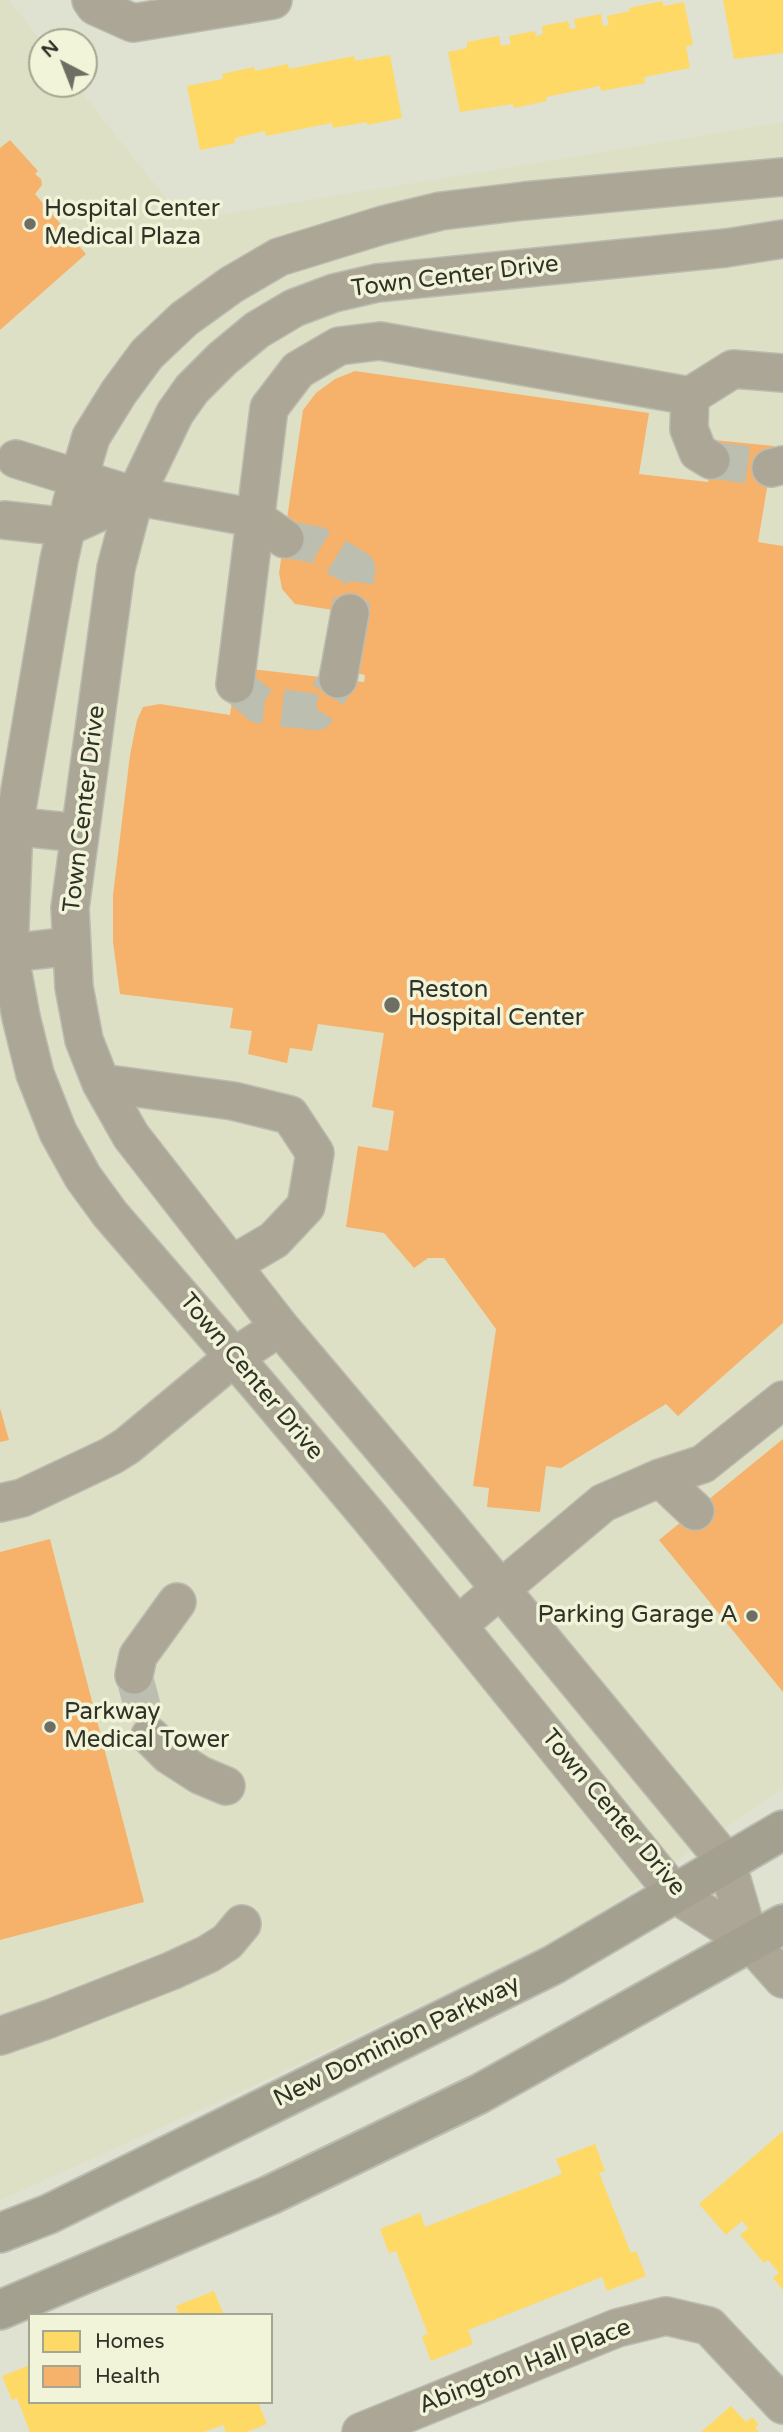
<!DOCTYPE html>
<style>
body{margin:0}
#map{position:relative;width:783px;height:2432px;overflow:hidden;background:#dfe1d1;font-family:"Varela Round",sans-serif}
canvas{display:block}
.legend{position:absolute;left:28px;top:2313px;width:245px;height:91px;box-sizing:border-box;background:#f1f4d8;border:2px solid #a4a691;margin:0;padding:9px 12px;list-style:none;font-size:21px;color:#313227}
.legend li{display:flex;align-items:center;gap:14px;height:35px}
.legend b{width:35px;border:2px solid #a4a691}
.north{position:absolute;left:28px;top:28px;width:70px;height:70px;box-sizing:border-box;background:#f1f4d8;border:2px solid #a4a691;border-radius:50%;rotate:318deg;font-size:19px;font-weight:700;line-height:28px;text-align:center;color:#313227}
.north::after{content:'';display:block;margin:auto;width:24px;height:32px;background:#6e6f62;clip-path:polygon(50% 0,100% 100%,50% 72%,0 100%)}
</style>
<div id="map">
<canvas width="783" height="2432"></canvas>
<ul class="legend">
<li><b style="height:19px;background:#ffd966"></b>Homes</li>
<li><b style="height:19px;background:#f6b26b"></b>Health</li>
</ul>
<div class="north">N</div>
</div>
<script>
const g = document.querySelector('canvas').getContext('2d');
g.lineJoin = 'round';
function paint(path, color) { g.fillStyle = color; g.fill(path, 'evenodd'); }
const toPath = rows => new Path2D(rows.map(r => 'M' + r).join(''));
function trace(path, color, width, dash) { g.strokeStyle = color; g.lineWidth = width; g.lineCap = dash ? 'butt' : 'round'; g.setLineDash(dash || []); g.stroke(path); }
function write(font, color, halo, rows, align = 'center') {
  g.font = font + ' "Varela Round",sans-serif'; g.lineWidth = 7; g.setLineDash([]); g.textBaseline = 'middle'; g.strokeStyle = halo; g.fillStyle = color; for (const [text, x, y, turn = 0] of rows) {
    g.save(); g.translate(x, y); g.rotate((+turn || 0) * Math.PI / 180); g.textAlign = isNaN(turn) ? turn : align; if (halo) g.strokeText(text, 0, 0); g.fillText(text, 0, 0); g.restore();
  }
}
const built = toPath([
 [0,0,9,0,42,42,42,84,75,84,184,221,783,122,783,1788,565,1937,246,2089,0,2200]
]);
const homes = toPath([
 [723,0,783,0,783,53,734,59],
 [663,1,663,6,684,2,693,45,686,46,690,68,644,77,645,83,601,91,600,86,546,97,547,101,514,108,513,104,460,112,448,52,467,48,467,42,499,36,501,46,511,44,509,36,535,31,536,36,543,34,542,26,568,21,570,29,576,28,574,19,601,14,603,26,609,25,607,16,630,11,629,8],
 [390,55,402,118,367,125,367,122,333,128,332,123,266,136,265,131,235,138,235,143,200,150,187,86,223,79,222,74,254,67,255,71,288,64,289,69,354,56,355,61],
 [783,2131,783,2290,773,2278,779,2273,768,2260,764,2263,740,2235,748,2228,742,2221,726,2235,699,2204],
 [595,2144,605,2171,599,2173,631,2253,636,2251,646,2276,607,2291,602,2277,468,2330,473,2344,431,2361,422,2336,428,2334,396,2251,389,2253,380,2229,420,2213,425,2227,562,2174,556,2159],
 [214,2291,224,2315,179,2315,176,2306],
 [30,2365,30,2402,258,2402,267,2424,247,2432,226,2432,223,2425,204,2432,30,2432,17,2398,12,2400,2,2376],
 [731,2406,746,2422,752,2417,759,2425,755,2428,759,2432,701,2432]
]);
const health = toPath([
 [10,140,38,171,35,174,41,179,42,185,35,194,86,254,0,330,0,148],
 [355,371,649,413,639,474,708,482,714,440,774,446,758,542,783,546,783,1323,678,1416,666,1404,561,1468,546,1466,540,1512,487,1507,489,1488,473,1486,496,1329,444,1258,428,1258,414,1268,384,1233,346,1227,358,1146,388,1151,394,1111,372,1107,384,1033,318,1024,312,1051,290,1048,287,1063,248,1054,252,1031,230,1028,233,1008,120,994,113,942,113,895,130,755,137,720,143,707,160,704,230,715,235,682,251,669,364,682,365,675,355,673,364,615,295,604,282,589,279,573,303,410,316,393,335,379],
 [0,1408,9,1440,0,1442],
 [783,1439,783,1692,659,1540],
 [50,1539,144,1902,0,1940,0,1552]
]);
const minorTunnel = toPath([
 [711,460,771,468],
 [285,539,317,545,357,569,350,613],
 [235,684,260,705,316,712,338,679],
 [134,1675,150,1736]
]);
const minor = toPath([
 [91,0,95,6,133,23,273,0],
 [783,177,524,201,441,211,383,225,279,257,231,285,184,319,147,354,119,392,91,437,72,502,59,560,14,826,9,952,21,1017,35,1074,58,1132,83,1177,110,1214,258,1385,371,1519,675,1894,750,1942,783,1979],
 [690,396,689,429,698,452,711,460],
 [16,459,135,496,255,518,285,539],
 [771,468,783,465],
 [4,520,67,527,135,496],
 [338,679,350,613],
 [235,684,269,408,298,370,339,346,380,341,690,396,733,369,783,373],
 [0,825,79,833],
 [0,954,72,946],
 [101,1083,233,1101,290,1115,315,1153,306,1206,274,1240,233,1264],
 [660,1478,695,1511],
 [0,1503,22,1498,111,1456,127,1446,234,1357,280,1327],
 [458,1625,603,1503,660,1478,703,1464,783,1400],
 [134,1675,138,1656,177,1602],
 [150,1736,169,1755,200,1775,226,1786],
 [750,1942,727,1863,445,1522,280,1327,131,1136,101,1083,84,1040,74,987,70,908,116,568,135,496,175,413,192,389,222,359,257,330,294,308,334,293,377,283,726,248,783,239],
 [0,2036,49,2019,171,1971,208,1954,227,1942,242,1924],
 [361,2432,617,2328,666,2316,709,2326,783,2405]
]);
const major = toPath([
 [0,2233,49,2214,553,1965,783,1830],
 [0,2310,270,2195,479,2094,783,1924]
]);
const markers = [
 [30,224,7,"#6e6f62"],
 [392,1005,9,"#6e6f62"],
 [752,1616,7,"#6e6f62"],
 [50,1727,7,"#6e6f62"]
];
const poiNames = [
 ["Hospital Center",44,210],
 ["Medical Plaza",44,238],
 ["Reston",408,991],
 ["Hospital Center",408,1019],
 ["Parking Garage A",738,1616,"right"],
 ["Parkway",64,1713],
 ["Medical Tower",64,1741]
];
const streetNames = [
 ["Town Center Drive",455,277,-7],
 ["Town Center Drive",85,809,-83],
 ["Town Center Drive",251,1377,50],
 ["Town Center Drive",613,1813,50],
 ["New Dominion Parkway",397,2042,-26],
 ["Abington Hall Place",525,2367,-21]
];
paint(built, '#dee0c5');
paint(homes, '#ffd966');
paint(health, '#f6b26b');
trace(minorTunnel, '#bcbeaf', 37, [37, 18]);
trace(minor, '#bbbcb1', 40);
trace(major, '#bbbcb1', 42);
trace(minor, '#aba696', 37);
trace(major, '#a3a08f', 38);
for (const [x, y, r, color] of markers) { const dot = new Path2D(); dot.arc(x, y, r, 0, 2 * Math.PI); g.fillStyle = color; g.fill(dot); trace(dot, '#f1f4d8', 2.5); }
write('24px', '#313227', '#f1f4d8', poiNames, 'left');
write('24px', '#313227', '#f1f4d8', streetNames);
</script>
